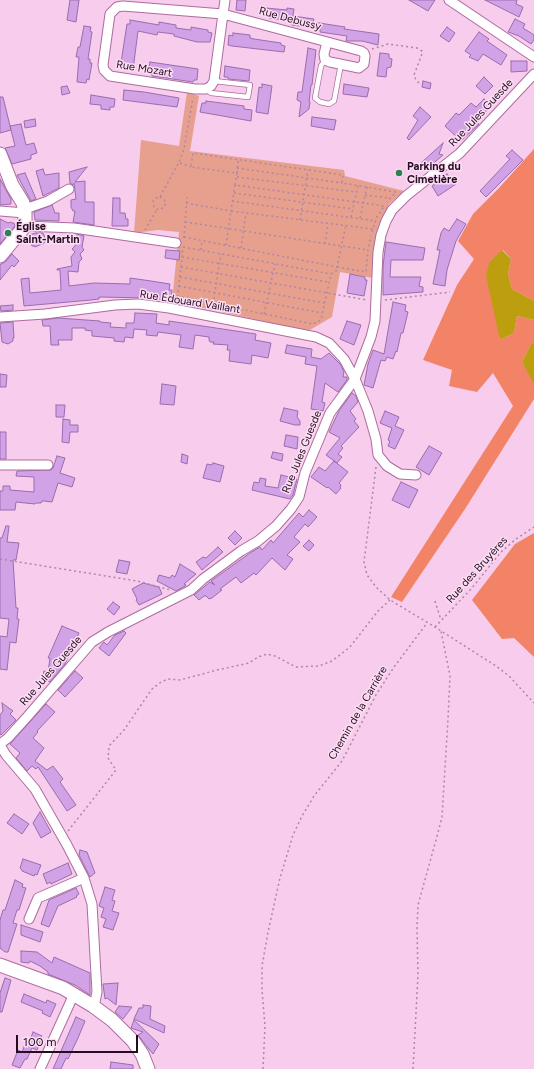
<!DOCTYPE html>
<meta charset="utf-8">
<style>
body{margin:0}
#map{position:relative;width:534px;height:1069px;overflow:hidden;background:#f8ccec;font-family:Figtree,sans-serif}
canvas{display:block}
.scale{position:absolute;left:16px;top:1035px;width:122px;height:18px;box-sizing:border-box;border:2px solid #260c21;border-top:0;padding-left:5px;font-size:12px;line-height:14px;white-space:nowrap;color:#260c21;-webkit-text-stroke:3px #fcdef4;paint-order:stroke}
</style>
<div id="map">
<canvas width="534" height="1069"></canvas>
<div class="scale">100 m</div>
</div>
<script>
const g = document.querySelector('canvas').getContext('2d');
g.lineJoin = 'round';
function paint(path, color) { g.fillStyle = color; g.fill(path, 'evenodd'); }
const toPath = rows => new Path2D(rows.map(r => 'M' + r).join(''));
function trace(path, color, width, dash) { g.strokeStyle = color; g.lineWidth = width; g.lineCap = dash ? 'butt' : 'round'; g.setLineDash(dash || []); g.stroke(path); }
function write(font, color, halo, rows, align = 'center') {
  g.font = font + ' Figtree,sans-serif'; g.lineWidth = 3; g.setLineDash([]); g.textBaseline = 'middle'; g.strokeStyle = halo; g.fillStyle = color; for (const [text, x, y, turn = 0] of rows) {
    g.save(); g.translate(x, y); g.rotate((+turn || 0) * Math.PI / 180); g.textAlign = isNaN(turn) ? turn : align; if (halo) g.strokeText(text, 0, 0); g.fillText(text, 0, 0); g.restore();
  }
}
const green = toPath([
 [187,92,199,96,190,151,344,170,345,176,404,191,389,204,378,233,373,278,340,272,332,317,308,331,172,301,179,232,158,230,134,233,141,140,179,146]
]);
const forest = toPath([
 [534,149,534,301,512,289,508,274,511,259,503,250,490,261,500,340,514,333,517,316,534,320,534,342,531,344,522,362,534,382,534,399,465,509,402,602,391,597,513,406,493,373,477,392,449,386,452,370,423,360,457,285,474,259,458,241,473,214,499,188],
 [534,533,534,657,514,638,502,639,472,600,515,544]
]);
const water = toPath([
 [502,250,511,259,508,274,512,289,534,301,534,320,517,316,514,333,500,340,486,275,490,261],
 [534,342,534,382,533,382,522,362,531,344]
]);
const building = toPath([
 [70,0,79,0,76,22,67,20,70,0],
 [237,0,246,0,245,11,236,10,237,0],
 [409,0,435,0,428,11,409,0],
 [485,0,517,0,516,4,523,7,522,10,519,17,485,0],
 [266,8,287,10,287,8,294,9,293,16,314,19,313,22,345,27,344,29,379,34,378,45,362,41,346,41,347,36,320,32,320,29,292,25,293,21,269,18,269,16,265,15,266,8],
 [515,19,525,24,523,28,534,35,534,40,531,44,519,36,508,32,515,19],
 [130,20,159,25,159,22,176,25,176,28,191,30,191,27,208,30,208,32,212,33,210,42,197,42,174,36,174,34,158,32,157,35,138,31,133,70,123,69,124,65,121,65,122,56,127,24,130,24,130,20],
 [84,26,91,27,90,31,92,32,88,59,90,59,90,63,92,63,89,80,87,79,86,83,77,82,79,57,76,57,78,47,80,47,84,26],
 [447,27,455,33,449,42,440,36,447,27],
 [479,32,489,39,487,41,507,55,501,65,483,54,478,61,469,57,471,55,465,51,479,32],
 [233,33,250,35,250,38,254,39,281,43,281,45,285,46,284,52,232,46,228,45,229,35,233,36,233,33],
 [308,48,316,50,312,85,311,85,309,102,310,102,309,109,299,117,301,102,297,100,298,92,302,92,308,48],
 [380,53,389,54,389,58,392,59,391,67,387,68,386,77,377,76,380,53],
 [511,61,527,61,527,71,511,72,511,61],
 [150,62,198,69,197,80,194,80,193,82,152,76,152,74,148,73,150,62],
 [225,66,250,70,249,81,228,79,228,77,224,77,225,66],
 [484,77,493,86,485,94,476,86,484,77],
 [423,81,431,83,430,89,422,87,423,81],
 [262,84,272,86,268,114,256,112,259,87,262,88,262,84],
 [344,84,369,88,367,97,343,94,344,84],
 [67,86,70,93,62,95,61,87,67,86],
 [124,90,144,92,179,98,177,107,123,100,124,90],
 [91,95,115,99,114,107,110,107,110,110,101,109,101,105,90,104,91,95],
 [0,97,3,97,11,130,0,133,0,97],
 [484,99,491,106,476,122,479,124,461,141,445,126,456,113,459,115,471,103,476,107,484,99],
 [206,101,244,106,244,109,252,110,251,121,200,112,202,103,206,103,206,101],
 [420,107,431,117,409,140,407,138,418,120,413,116,420,107],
 [312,117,336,120,334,130,311,126,312,117],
 [35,119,36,126,25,128,24,121,35,119],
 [21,124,26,145,34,143,37,153,31,155,31,159,12,164,5,148,15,146,10,126,21,124],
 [443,143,439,154,443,155,427,169,421,163,443,143],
 [512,150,523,160,486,197,480,191,510,159,506,156,512,150],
 [87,167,75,182,85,181,85,202,94,202,94,225,73,222,75,211,73,211,71,207,71,200,76,199,74,183,73,185,70,183,69,172,87,167],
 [43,169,45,175,59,173,59,188,43,196,36,171,43,169],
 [25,173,36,199,31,201,17,175,25,173],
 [447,174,456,184,438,196,432,186,447,174],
 [0,179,11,199,11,204,0,205,0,179],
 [113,198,120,198,120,213,125,213,126,219,128,219,128,226,112,226,113,198],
 [52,205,55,213,59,213,59,221,35,220,34,212,52,205],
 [0,219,8,223,11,222,12,223,14,223,15,226,0,244,0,219],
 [457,219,466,224,456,241,447,270,445,286,433,284,440,250,437,250,441,233,444,228,449,231,457,219],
 [36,233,43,233,46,240,44,243,35,247,35,246,32,246,28,235,36,233],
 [77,234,84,236,82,247,84,250,80,254,82,259,79,262,78,272,68,271,69,286,94,283,130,284,130,278,151,281,170,284,169,290,172,290,171,301,147,297,147,298,99,297,99,299,91,300,24,306,21,279,29,278,30,293,61,290,60,270,57,270,57,269,72,266,71,257,75,252,72,249,75,246,77,234],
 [386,242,425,248,423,260,391,260,390,277,421,277,419,286,423,287,423,292,383,295,383,266,386,242],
 [166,250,180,251,179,260,165,258,166,250],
 [12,254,19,261,14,267,12,265,0,280,0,265,6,261,12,254],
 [350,274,365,277,365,280,367,280,364,296,347,293,350,274],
 [393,302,406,305,405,311,408,312,403,333,401,333,397,352,396,351,393,359,387,357,385,361,381,360,373,388,364,385,368,364,373,350,384,354,393,302],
 [13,305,13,310,1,311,0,306,13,305],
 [135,313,157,314,156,323,169,325,169,321,256,334,255,340,271,343,268,358,252,355,251,364,229,361,230,350,227,350,228,345,213,344,214,342,210,342,209,340,209,337,195,335,193,349,179,347,181,335,158,332,157,336,146,335,147,330,134,329,133,338,125,337,124,342,114,341,114,338,92,336,92,331,85,330,85,328,72,328,72,340,58,340,59,345,51,345,50,326,43,326,42,320,58,318,100,321,100,322,111,323,110,327,126,328,126,323,134,323,135,313],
 [347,321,361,325,354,345,340,339,347,321],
 [13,322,14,338,13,338,13,341,8,344,2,342,0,323,13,322],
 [287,345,312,349,311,357,321,359,329,353,341,365,344,372,343,377,347,377,347,380,338,392,325,383,322,402,325,403,323,411,311,409,317,366,305,364,306,357,285,353,287,345],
 [0,374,7,375,6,387,0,387,0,374],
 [162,384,176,386,174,405,160,404,162,384],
 [352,393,356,396,358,402,350,411,356,419,354,421,359,427,341,446,343,448,338,454,342,457,337,463,326,455,340,438,329,432,339,411,352,393],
 [56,405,65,405,64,417,56,417,56,405],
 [284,408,298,411,297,417,300,421,300,425,295,425,280,421,284,408],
 [385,411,399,417,395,426,404,430,395,449,388,446,390,441,388,440,392,428,380,423,385,411],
 [63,419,70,420,70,425,78,425,78,432,70,432,69,443,62,442,63,419],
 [0,432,6,432,6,459,0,459,0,432],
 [286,435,298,437,297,449,284,446,286,435],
 [429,446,442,453,429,475,416,467,429,446],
 [273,452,283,454,282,461,271,458,273,452],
 [182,454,188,456,187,464,181,462,182,454],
 [57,456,65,458,60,473,75,478,72,487,58,483,52,502,44,501,42,501,41,503,36,503,35,504,16,502,15,510,0,510,0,491,3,491,3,486,10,486,10,490,34,492,34,477,16,476,17,471,51,470,53,468,57,456],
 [334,461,348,472,339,483,341,485,340,487,341,488,336,494,328,487,327,488,311,477,319,467,325,471,334,461],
 [213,463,224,466,220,482,203,478,207,464,212,465,213,463],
 [281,475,297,479,293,495,290,499,252,490,254,482,259,483,260,478,266,479,265,486,278,488,281,475],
 [401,482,418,490,409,508,392,500,401,482],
 [309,510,317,517,308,527,305,524,294,537,300,542,287,555,293,559,285,570,272,558,256,575,254,573,241,583,236,577,220,589,222,590,212,598,209,599,206,596,204,596,199,600,194,595,210,582,215,585,211,581,250,553,260,547,262,550,271,540,273,543,299,513,303,517,309,510],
 [6,526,9,526,7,542,19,543,16,560,13,560,16,608,18,608,17,619,19,619,16,643,10,642,7,670,0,669,0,636,7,637,9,619,0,618,0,538,2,538,6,526],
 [235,531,242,538,235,545,228,538,235,531],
 [309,540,314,545,309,551,303,546,309,540],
 [218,547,223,552,202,570,196,562,203,557,206,558,218,547],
 [119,560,130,562,127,574,116,572,119,560],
 [180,564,196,574,184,584,186,585,185,586,176,591,157,581,159,575,170,578,172,575,175,577,180,564],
 [143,583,159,587,162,594,139,605,136,600,137,599,132,589,143,583],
 [113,602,120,607,114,615,107,609,113,602],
 [62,626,79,633,65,664,50,682,42,679,44,671,48,672,50,658,48,658,62,626],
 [124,631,126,633,109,656,99,648,104,642,107,645,115,635,124,631],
 [75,671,83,678,65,697,58,690,75,671],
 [2,703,13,711,10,714,16,720,1,735,0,734,0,715,3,711,2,703],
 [46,704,55,712,37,731,38,732,33,738,44,748,35,761,47,770,53,766,63,779,60,782,76,805,67,811,38,767,36,769,32,766,27,771,16,758,20,753,10,744,46,704],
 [40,812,51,832,41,838,33,823,40,812],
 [14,814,29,824,22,834,7,823,14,814],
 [80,850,87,852,95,873,90,877,79,855,80,850],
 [23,859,41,865,37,875,35,874,34,876,22,871,22,870,20,868,23,859],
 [68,863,72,874,51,884,50,882,47,884,43,874,68,863],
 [15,880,23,884,22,887,26,888,19,910,17,910,13,923,17,924,8,952,5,952,0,948,0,920,3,910,5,910,15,880],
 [105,887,115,890,112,900,115,901,112,911,119,913,113,930,103,927,106,919,101,917,104,908,99,906,105,887],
 [76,888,79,894,76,896,77,897,58,906,49,927,41,924,49,900,76,888],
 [21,925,43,932,40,942,21,935,21,925],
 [21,951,37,952,52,963,54,957,90,973,90,995,75,985,48,974,48,972,40,966,30,961,29,963,21,962,21,951],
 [5,978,11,980,2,1012,0,1012,0,993,5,978],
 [118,983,116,1005,107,998,105,999,103,984,118,983],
 [24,994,46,1003,47,1000,56,1004,50,1017,42,1013,43,1011,21,1002,24,994],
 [143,1005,151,1006,150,1019,165,1026,164,1033,134,1019,139,1008,143,1008,143,1005],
 [119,1006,132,1007,123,1019,115,1012,119,1006],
 [76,1017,85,1021,78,1038,68,1059,66,1058,61,1069,53,1069,76,1017],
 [134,1020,159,1044,153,1054,148,1048,138,1035,143,1032,131,1028,134,1020],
 [33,1032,42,1036,40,1039,41,1040,37,1050,32,1048,27,1059,25,1059,20,1068,12,1065,18,1050,22,1052,26,1042,29,1043,33,1032],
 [111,1062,133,1065,133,1069,110,1069,111,1062]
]);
const path = toPath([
 [372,49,388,44,417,48,422,51,422,54,414,75,416,80,419,83],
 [180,163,191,167],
 [237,168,342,183],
 [237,173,238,161],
 [237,177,356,192],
 [235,185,237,173,191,167,193,153,343,175,342,183,396,192,387,202],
 [234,193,353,209],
 [365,195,390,198],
 [160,197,164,199,166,203,164,207,159,210,154,207,153,201,156,198,160,197,179,162,184,149,193,98],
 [232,201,376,221],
 [186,203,231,211,235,185,384,206],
 [351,217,358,186],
 [360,218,367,187],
 [300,220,308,170],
 [185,222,368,250],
 [145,230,157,209],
 [372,232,377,217,385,205],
 [184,237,337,267,346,225],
 [184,238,187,197],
 [325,244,328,224],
 [226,245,231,211,373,229],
 [183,247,331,274],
 [241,248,246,213],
 [201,250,202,241],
 [182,257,328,282],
 [181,267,367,300],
 [180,277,324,303],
 [179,286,322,313],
 [177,296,313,324,321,320,331,274,336,271,337,267,366,272,368,250,371,236],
 [385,300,450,292],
 [177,302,183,248],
 [213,304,221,254],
 [264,314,275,264],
 [376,467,364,562,367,575,376,587,390,600,435,627,496,666,509,676,534,703],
 [0,559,137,581,171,590],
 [435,601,441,620],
 [435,627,472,588,501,552,516,539,534,527],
 [68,831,116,770,108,758,109,746,124,730,152,689,161,682,168,679,180,680,217,670,249,663,258,657,267,654,275,656,296,667,319,666,332,661,350,647,378,611,390,600],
 [263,1069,265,1026,262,990,262,966,268,932,280,878,293,835,302,816,314,796,342,761,376,695,394,667,427,623],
 [413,1069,418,975,417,928,418,905,436,840,442,817,448,719,450,676,441,631]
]);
const lane = toPath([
 [325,60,321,66,315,98,320,102,329,104,334,101,341,64],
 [206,89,211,93,248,97,250,85,214,81]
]);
const street = toPath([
 [225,0,223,14,214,81,211,86,206,89,195,89,110,76,104,70,103,65,110,14,117,7,123,6,223,14,361,51,364,53,365,56,364,64,359,68,330,62,325,60,324,54,327,42],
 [449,0,534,57],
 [25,209,48,201,69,189],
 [0,211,25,213],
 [25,226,74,228,176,243],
 [0,317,45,314,115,305,138,304,169,308,316,337,329,343,344,359,355,379,368,411,376,439,378,455,387,466,400,474,416,475],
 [0,465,48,465],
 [0,744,8,738,27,717,92,642,108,632,191,590,203,579,241,551,258,541,276,526,291,509,299,497,305,473,330,413,355,379,371,337,375,321,378,252,381,235,386,221,392,210,406,196,460,153,534,74],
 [0,745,6,755,35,789,67,845,84,878,92,904,97,992,95,1002,93,1006],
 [29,919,38,898,84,878],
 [40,1069,74,994]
]);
const secondary = toPath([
 [0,154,12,185,23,203,25,213,25,226,0,256],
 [0,965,63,988,93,1006,112,1020,133,1041,142,1054,148,1069]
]);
const markers = [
 [399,173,4,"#2f8153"],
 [8,233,4,"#2f8153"]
];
const streetNames = [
 ["Rue Debussy",290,19,15],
 ["Rue Mozart",144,69,9],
 ["Rue Jules Guesde",481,113,-47],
 ["Rue Édouard Vaillant",190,302,9],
 ["Rue Jules Guesde",302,452,-68],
 ["Rue des Bruyères",477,570,-48],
 ["Rue Jules Guesde",51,671,-49],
 ["Chemin de la Carrière",358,713,-60]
];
const poiNames = [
 ["Parking du",407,167],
 ["Cimetière",407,180],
 ["Église",16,227],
 ["Saint-Martin",16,240]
];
paint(green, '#e7a08e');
paint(forest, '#f28367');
paint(water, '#bc9e0f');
paint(building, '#d2a2e7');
trace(building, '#9a6cae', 1);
trace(lane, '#ae6b9f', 6);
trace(street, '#ae6b9f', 11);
trace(secondary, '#ae6b9f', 15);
trace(path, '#ad87a3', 1.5, [2, 3]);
trace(lane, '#fff', 4.5);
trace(street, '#fff', 9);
trace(secondary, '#fff', 13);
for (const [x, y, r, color] of markers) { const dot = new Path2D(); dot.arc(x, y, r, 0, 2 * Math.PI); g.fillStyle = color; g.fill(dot); trace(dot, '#fcdef4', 1.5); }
write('11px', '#260c21', '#fcdef4', streetNames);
write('bold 11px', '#260c21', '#fcdef4', poiNames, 'left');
</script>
